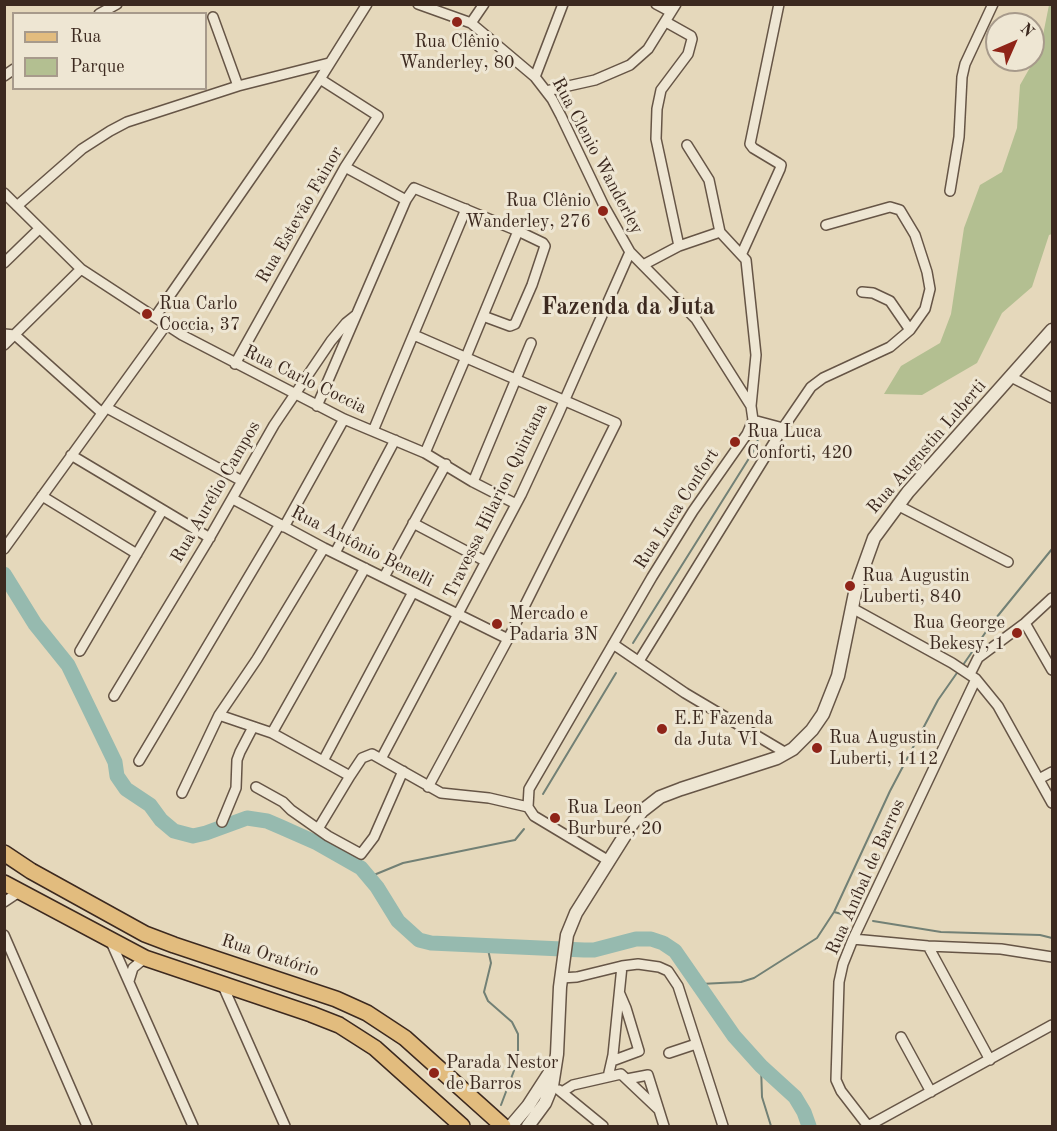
<!DOCTYPE html>
<meta charset="utf-8">
<style>
body{margin:0}
#map{position:relative;width:1057px;height:1131px;overflow:hidden;background:#e5d8bb;font-family:"Old Standard TT",serif}
canvas{display:block}
.frame{position:absolute;inset:0;border:6px solid #3c291f;pointer-events:none}
.legend{position:absolute;left:12px;top:12px;width:195px;height:78px;box-sizing:border-box;background:#eee6d3;border:2px solid #a79a8b;margin:0;padding:8px 10px;list-style:none;font-size:18px;color:#3c291f}
.legend li{display:flex;align-items:center;gap:12px;height:30px}
.legend b{width:30px;border:2px solid #a79a8b}
.north{position:absolute;left:985px;top:12px;width:60px;height:60px;box-sizing:border-box;background:#eee6d3;border:2px solid #a79a8b;border-radius:50%;rotate:45deg;font-size:16px;font-weight:700;line-height:24px;text-align:center;color:#3c291f}
.north::after{content:'';display:block;margin:auto;width:21px;height:27px;background:#8f2418;clip-path:polygon(50% 0,100% 100%,50% 72%,0 100%)}
</style>
<div id="map">
<canvas width="1057" height="1131"></canvas>
<div class="frame"></div>
<ul class="legend">
<li><b style="height:8px;background:#e2bc7e"></b>Rua</li>
<li><b style="height:16px;background:#b3bf91"></b>Parque</li>
</ul>
<div class="north">N</div>
</div>
<script>
const g = document.querySelector('canvas').getContext('2d');
g.lineJoin = 'round';
function paint(path, color) { g.fillStyle = color; g.fill(path, 'evenodd'); }
const toPath = rows => new Path2D(rows.map(r => 'M' + r).join(''));
function trace(path, color, width, dash) { g.strokeStyle = color; g.lineWidth = width; g.lineCap = dash ? 'butt' : 'round'; g.setLineDash(dash || []); g.stroke(path); }
function write(font, color, halo, rows, align = 'center') {
  g.font = font + ' "Old Standard TT",serif'; g.lineWidth = 6; g.setLineDash([]); g.textBaseline = 'middle'; g.strokeStyle = halo; g.fillStyle = color; for (const [text, x, y, turn = 0] of rows) {
    g.save(); g.translate(x, y); g.rotate((+turn || 0) * Math.PI / 180); g.textAlign = isNaN(turn) ? turn : align; if (halo) g.strokeText(text, 0, 0); g.fillText(text, 0, 0); g.restore();
  }
}
const green = toPath([
 [1049,5,1052,5,1052,234,1049,235,1032,287,1002,313,977,363,922,395,884,394,901,366,940,343,951,314,964,228,980,185,1002,172,1017,128,1020,85,1040,50]
]);
const stream = toPath([
 [633,643,758,444,757,435],
 [963,665,992,623,1052,549],
 [543,794,616,673],
 [369,877,403,863,515,840,524,829],
 [834,912,853,917],
 [873,921,941,932,1040,935,1052,938],
 [487,945,491,963,484,992,488,1001,512,1022,518,1034,518,1060,501,1105],
 [700,984,741,982,754,978,817,938,834,912,890,791,938,700,959,670],
 [761,1066,762,1097,771,1126]
]);
const river = toPath([
 [4,574,35,624,68,665,115,762,117,776,126,789,150,805,161,820,174,831,193,836,206,833,247,818,267,821,281,827,317,843,361,868,377,887,398,921,419,940,431,943,584,950,594,950,636,939,651,939,663,943,675,951,734,1036,761,1066,795,1097,804,1112,809,1126]
]);
const minor = toPath([
 [418,4,471,23,535,77,552,99,561,116,604,206,630,252,696,319,751,406,753,420],
 [656,4,671,12],
 [99,14,117,4],
 [213,17,238,86],
 [471,23,484,4],
 [4,76,14,69],
 [535,77,563,4],
 [546,91,595,80,630,65,648,49,676,4],
 [687,145,709,180,720,232,746,260,756,355,751,406],
 [345,167,406,200],
 [950,191,959,137,962,77,965,64,993,4],
 [4,193,81,269,182,335,344,419,425,453,473,482,516,504],
 [17,206,82,149,110,131,127,122,238,86,329,63],
 [679,246,720,232],
 [742,253,780,169,781,165,778,163,753,148,750,144,779,4],
 [4,263,39,229],
 [643,265,679,246,656,139,657,109,661,90,688,54,692,39,691,36,666,22],
 [862,292,873,293,890,301,910,330],
 [155,317,320,79,367,4],
 [4,334,15,335,102,413],
 [414,335,616,423,508,639,428,787],
 [4,345,81,269],
 [235,364,345,167,378,116,320,79],
 [1011,377,1052,398],
 [317,406,406,200,414,188,518,231,543,243,545,246,532,285,515,324,510,326,483,316],
 [107,408,242,481],
 [373,431,466,209],
 [425,453,466,357,518,231],
 [71,455,210,538],
 [473,482,531,343],
 [42,496,137,554],
 [233,499,324,548,508,639],
 [897,505,1008,562],
 [413,523,485,561],
 [284,527,344,419],
 [4,549,166,325],
 [335,553,395,440],
 [384,577,446,464],
 [852,608,952,663,976,679,998,706,1052,803],
 [1025,623,1052,670],
 [613,644,685,693,786,753],
 [80,651,162,511],
 [639,661,783,428,811,387,823,378,890,347,910,330,925,309,930,289,927,272,915,235,900,210,890,207,826,225],
 [970,674,978,658,1025,623,1052,598],
 [976,679,853,939,843,964,839,982,836,1080,841,1091,868,1126,1052,1025],
 [114,696,206,544,274,425,331,341,346,323,356,315],
 [219,715,272,733,350,776,362,758,372,754,441,793,489,798,528,807],
 [272,733,365,568],
 [381,759,521,495,558,415,630,252],
 [139,761,280,524],
 [323,761,413,592],
 [1039,779,1052,772],
 [256,787,283,802,291,810,328,836,361,854,374,837,403,771],
 [182,793,219,715,257,659,324,548],
 [222,822,236,788,237,760,240,752,253,727],
 [318,829,350,776],
 [609,861,534,816,528,807,529,789,652,577,693,511,747,434,753,420,783,428],
 [4,902,19,892],
 [4,935,87,1126],
 [853,939,928,946,1001,949,1052,957],
 [111,942,193,1126],
 [928,946,990,1060],
 [561,978,577,977,622,966,638,964,659,967,668,971,678,986,723,1126],
 [129,981,133,968,145,958],
 [223,986,285,1126],
 [901,1037,931,1092],
 [669,1053,696,1044],
 [612,1061,639,1051,626,1008,620,994],
 [608,1077,613,1055,622,966],
 [627,1079,648,1075,664,1126],
 [559,1090,603,1126],
 [562,1092,573,1085,621,1074,659,1110]
]);
const tertiary = toPath([
 [511,1126,528,1106,552,1069],
 [528,1126,545,1103,552,1086,557,1054,560,987,567,935,576,913,632,824,642,811,660,797,681,789,777,758,793,749,812,730,823,714,838,676,856,588,874,538,908,492,1052,330]
]);
const primary = toPath([
 [4,853,31,871,145,934,174,945,336,999,367,1013,405,1038,503,1126],
 [4,883,145,958,311,1014,339,1025,375,1048,462,1126]
]);
const markers = [
 [457,22,6,"#8f2418"],
 [603,211,6,"#8f2418"],
 [147,314,6,"#8f2418"],
 [735,442,6,"#8f2418"],
 [850,586,6,"#8f2418"],
 [497,624,6,"#8f2418"],
 [1017,633,6,"#8f2418"],
 [662,729,6,"#8f2418"],
 [817,748,6,"#8f2418"],
 [555,818,6,"#8f2418"],
 [434,1073,6,"#8f2418"]
];
const poiNames = [
 ["Rua Clênio",457,42,"center"],
 ["Wanderley, 80",457,63,"center"],
 ["Rua Clênio",591,201,"right"],
 ["Wanderley, 276",591,222,"right"],
 ["Rua Carlo",159,304],
 ["Coccia, 37",159,325],
 ["Rua Luca",747,432],
 ["Conforti, 420",747,453],
 ["Rua Augustin",862,576],
 ["Luberti, 840",862,597],
 ["Mercado e",509,614],
 ["Padaria 3N",509,635],
 ["Rua George",1005,623,"right"],
 ["Bekesy, 1",1005,644,"right"],
 ["E.E Fazenda",674,719],
 ["da Juta VI",674,740],
 ["Rua Augustin",829,738],
 ["Luberti, 1112",829,759],
 ["Rua Leon",567,808],
 ["Burbure, 20",567,829],
 ["Parada Nestor",446,1063],
 ["de Barros",446,1084]
];
const streetNames = [
 ["Rua Clenio Wanderley",597,156,62],
 ["Rua Estevão Fainor",300,215,-60],
 ["Rua Carlo Coccia",305,380,26],
 ["Rua Augustin Luberti",927,447,-49],
 ["Rua Aurélio Campos",216,492,-60],
 ["Travessa Hilarion Quintana",496,501,-64],
 ["Rua Luca Confort",677,509,-57],
 ["Rua Antônio Benelli",362,547,27],
 ["Rua Aníbal de Barros",866,877,-66],
 ["Rua Oratório",270,956,18]
];
const districtNames = [
 ["Fazenda da Juta",628,308]
];
paint(green, '#b3bf91');
trace(stream, '#728075', 2);
trace(river, '#96baaf', 15);
trace(minor, '#665546', 12);
trace(tertiary, '#665546', 15);
trace(primary, '#3c291f', 18);
trace(minor, '#eee6d3', 9);
trace(tertiary, '#eee6d3', 12);
trace(primary, '#e2bc7e', 15);
for (const [x, y, r, color] of markers) { const dot = new Path2D(); dot.arc(x, y, r, 0, 2 * Math.PI); g.fillStyle = color; g.fill(dot); trace(dot, '#eee6d3', 2); }
write('18px', '#3c291f', '#eee6d3', poiNames, 'left');
write('18px', '#3c291f', '#eee6d3', streetNames);
write('bold 24px', '#3c291f', '#eee6d3', districtNames);
</script>
